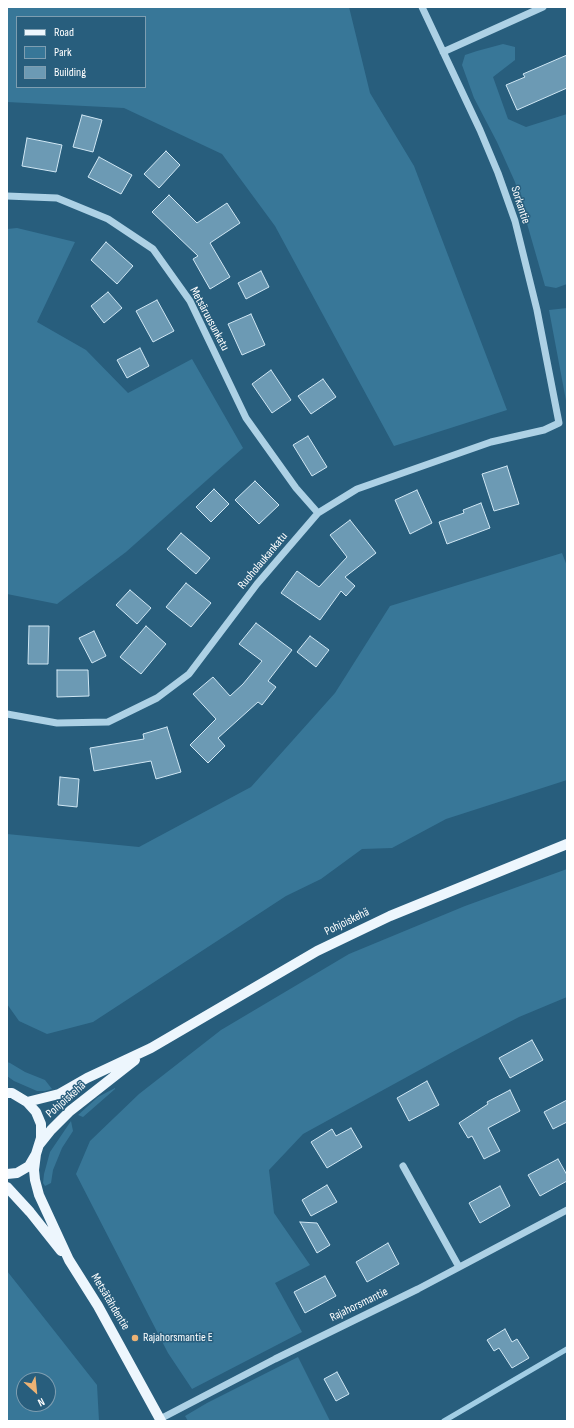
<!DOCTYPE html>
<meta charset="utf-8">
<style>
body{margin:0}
#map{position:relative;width:574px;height:1428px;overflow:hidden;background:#285e7d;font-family:"Sofia Sans Condensed",sans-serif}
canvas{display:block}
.frame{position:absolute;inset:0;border:8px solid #fff;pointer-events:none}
.legend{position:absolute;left:16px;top:16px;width:130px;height:72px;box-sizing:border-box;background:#285e7d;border:1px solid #7e9eb1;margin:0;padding:5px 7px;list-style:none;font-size:12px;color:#fff}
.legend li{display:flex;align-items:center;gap:8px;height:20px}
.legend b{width:20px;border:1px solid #7e9eb1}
.north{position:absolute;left:16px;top:1372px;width:40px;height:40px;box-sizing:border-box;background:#285e7d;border:1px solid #7e9eb1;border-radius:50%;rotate:153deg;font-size:11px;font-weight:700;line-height:16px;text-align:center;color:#fff}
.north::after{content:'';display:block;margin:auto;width:14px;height:18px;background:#ecb274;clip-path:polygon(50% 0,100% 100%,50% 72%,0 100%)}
</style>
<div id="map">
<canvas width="574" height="1428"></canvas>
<div class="frame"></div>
<ul class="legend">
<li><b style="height:5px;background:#edf6fd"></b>Road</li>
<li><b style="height:11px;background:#387798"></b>Park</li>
<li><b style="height:11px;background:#6c9ab4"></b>Building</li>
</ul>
<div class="north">N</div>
</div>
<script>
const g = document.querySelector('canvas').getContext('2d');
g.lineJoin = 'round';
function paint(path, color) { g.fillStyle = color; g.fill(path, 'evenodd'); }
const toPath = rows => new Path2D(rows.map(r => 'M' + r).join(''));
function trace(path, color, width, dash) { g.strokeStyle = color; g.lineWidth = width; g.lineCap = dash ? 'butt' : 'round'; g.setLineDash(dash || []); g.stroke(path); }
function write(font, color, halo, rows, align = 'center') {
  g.font = font + ' "Sofia Sans Condensed",sans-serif'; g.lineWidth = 3; g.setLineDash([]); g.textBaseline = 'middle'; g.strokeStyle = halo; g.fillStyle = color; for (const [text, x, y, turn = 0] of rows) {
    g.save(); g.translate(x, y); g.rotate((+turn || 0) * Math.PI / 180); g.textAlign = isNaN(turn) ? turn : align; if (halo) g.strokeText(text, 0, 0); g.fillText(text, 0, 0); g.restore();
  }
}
const green = toPath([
 [7,7,349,7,370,93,414,166,507,410,394,446,275,226,222,154,124,108,7,102],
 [17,17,145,17,145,87,17,87],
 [503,44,515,47,515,60,493,77,508,119,526,127,567,114,567,284,556,288,545,286,515,182,497,142,474,98,462,65,465,55,477,51],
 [17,228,75,242,37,322,86,350,128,393,192,359,243,448,126,552,57,604,7,594,7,229],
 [567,308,567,406,549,310],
 [562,553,567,566,567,780,446,819,392,848,362,849,321,879,286,896,93,1022,47,1034,19,1021,7,1004,7,834,139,847,251,787,335,693,390,606],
 [567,869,567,997,519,1017,456,1050,303,1134,269,1170,274,1213,310,1265,275,1283,302,1332,192,1389,168,1353,76,1174,90,1141,139,1094,221,1030,349,954,465,906],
 [7,1062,10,1063,25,1072,45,1080,52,1089,45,1091,37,1091,14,1081,7,1076],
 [115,1088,115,1089,83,1117,78,1115,98,1097],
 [71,1121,73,1131,62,1148,53,1170,51,1183,45,1186,43,1183,44,1174,50,1152],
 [7,1271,97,1385,99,1421,7,1421],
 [24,1380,48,1380,48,1404,24,1404],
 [298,1357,330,1421,188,1421,185,1416,207,1403]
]);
const stream = toPath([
 [444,1421,567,1349]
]);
const building = toPath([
 [567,55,567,88,517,110,506,85,525,77,523,74,567,55],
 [82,115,102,120,93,152,73,147,82,115],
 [27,138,62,145,56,172,22,166,27,138],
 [166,151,180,165,159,188,144,174,166,151],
 [99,157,132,175,121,194,88,177,99,157],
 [169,195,197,223,227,203,240,223,210,243,230,277,210,289,193,259,198,256,152,212,169,195],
 [106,242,133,266,117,284,91,260,106,242],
 [261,271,269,287,246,299,238,283,261,271],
 [108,292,122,308,104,323,91,306,108,292],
 [157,300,174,331,153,342,136,311,157,300],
 [251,314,265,345,242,355,228,324,251,314],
 [140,348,149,366,127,378,117,360,140,348],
 [271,370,291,400,272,413,252,384,271,370],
 [323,379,336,397,311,414,298,396,323,379],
 [308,436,327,467,312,476,293,445,308,436],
 [507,466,519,504,494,511,482,474,507,466],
 [255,481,279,505,259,524,235,500,255,481],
 [214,489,229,504,211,522,196,507,214,489],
 [417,490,432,523,410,534,395,500,417,490],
 [481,503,490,528,447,544,439,522,464,513,463,510,481,503],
 [350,520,376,553,345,577,355,586,346,596,341,591,320,620,281,593,297,571,319,587,347,557,330,535,350,520],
 [181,533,210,558,196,574,167,549,181,533],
 [186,583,211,603,191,627,166,607,186,583],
 [130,590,151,608,137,624,116,605,130,590],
 [256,623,292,650,268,681,276,687,262,705,258,702,218,738,225,746,208,763,190,745,216,719,193,694,213,677,230,696,243,684,262,661,239,644,256,623],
 [29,626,49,626,48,664,28,664,29,626],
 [146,626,166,644,141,674,120,657,146,626],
 [94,631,106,656,92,663,79,638,94,631],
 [310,636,329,650,316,667,297,652,310,636],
 [57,670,88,670,89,696,57,697,57,670],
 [167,727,181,772,156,779,151,761,94,771,90,748,144,739,143,734,167,727],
 [60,777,79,779,77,807,58,805,60,777],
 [532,1040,543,1060,510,1078,499,1058,532,1040],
 [427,1081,439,1105,409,1121,397,1098,427,1081],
 [510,1090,520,1111,488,1128,500,1151,484,1159,472,1136,468,1138,459,1123,488,1104,487,1102,510,1090],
 [567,1100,567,1122,553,1129,544,1112,567,1100],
 [351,1128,362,1147,327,1168,311,1142,332,1129,336,1136,351,1128],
 [558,1159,567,1175,567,1181,540,1196,528,1175,558,1159],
 [327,1185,337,1202,311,1216,302,1200,327,1185],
 [500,1186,510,1206,480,1223,469,1203,500,1186],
 [300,1222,317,1223,330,1245,317,1253,300,1222],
 [388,1243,399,1264,367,1282,356,1262,388,1243],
 [325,1276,336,1296,305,1313,294,1292,325,1276],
 [505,1329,512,1342,517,1339,529,1358,512,1368,499,1348,494,1351,487,1340,505,1329],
 [337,1372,349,1394,336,1401,324,1379,337,1372]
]);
const minor = toPath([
 [443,52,543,7],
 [7,196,57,198,108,219,153,249,190,301,246,418,296,488,318,513],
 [7,714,57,723,108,722,157,698,189,674,257,584,318,513,357,489,491,442,544,430,559,423,537,310,515,221,498,173,480,130,422,7],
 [403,1166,459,1267],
 [160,1419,275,1359,418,1289,567,1210]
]);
const major = toPath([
 [7,1093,12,1093,27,1102,36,1112,41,1124,41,1138,36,1154,29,1166,17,1173,7,1174],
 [27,1102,59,1094,87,1078,151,1048,317,951,390,916,567,844],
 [39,1145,51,1130,70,1111,135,1060],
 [36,1154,34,1170,35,1180,39,1195,69,1260,98,1306,161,1421],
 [7,1187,30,1212,61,1251]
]);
const markers = [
 [135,1338,4,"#ecb274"]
];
const streetNames = [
 ["Sorkantie",520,205,72],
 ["Metsäruusunkatu",209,319,62],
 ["Ruoholaukankatu",263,561,-50],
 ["Pohjoiskehä",347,922,-26],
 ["Pohjoiskehä",66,1100,-41],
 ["Metsätähdentie",110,1302,59],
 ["Rajahorsmantie",359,1305,-26]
];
const poiNames = [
 ["Rajahorsmantie E",143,1338]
];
paint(green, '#387798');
trace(stream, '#a2cee5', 5.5);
paint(building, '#6c9ab4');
trace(building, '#d0e7f4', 1);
trace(minor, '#add1e5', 7);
trace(major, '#edf6fd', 10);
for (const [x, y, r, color] of markers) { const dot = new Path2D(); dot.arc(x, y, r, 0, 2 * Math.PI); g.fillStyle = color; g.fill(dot); trace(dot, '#285e7d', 1.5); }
write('12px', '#fff', '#285e7d', streetNames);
write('12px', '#fff', '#285e7d', poiNames, 'left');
</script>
